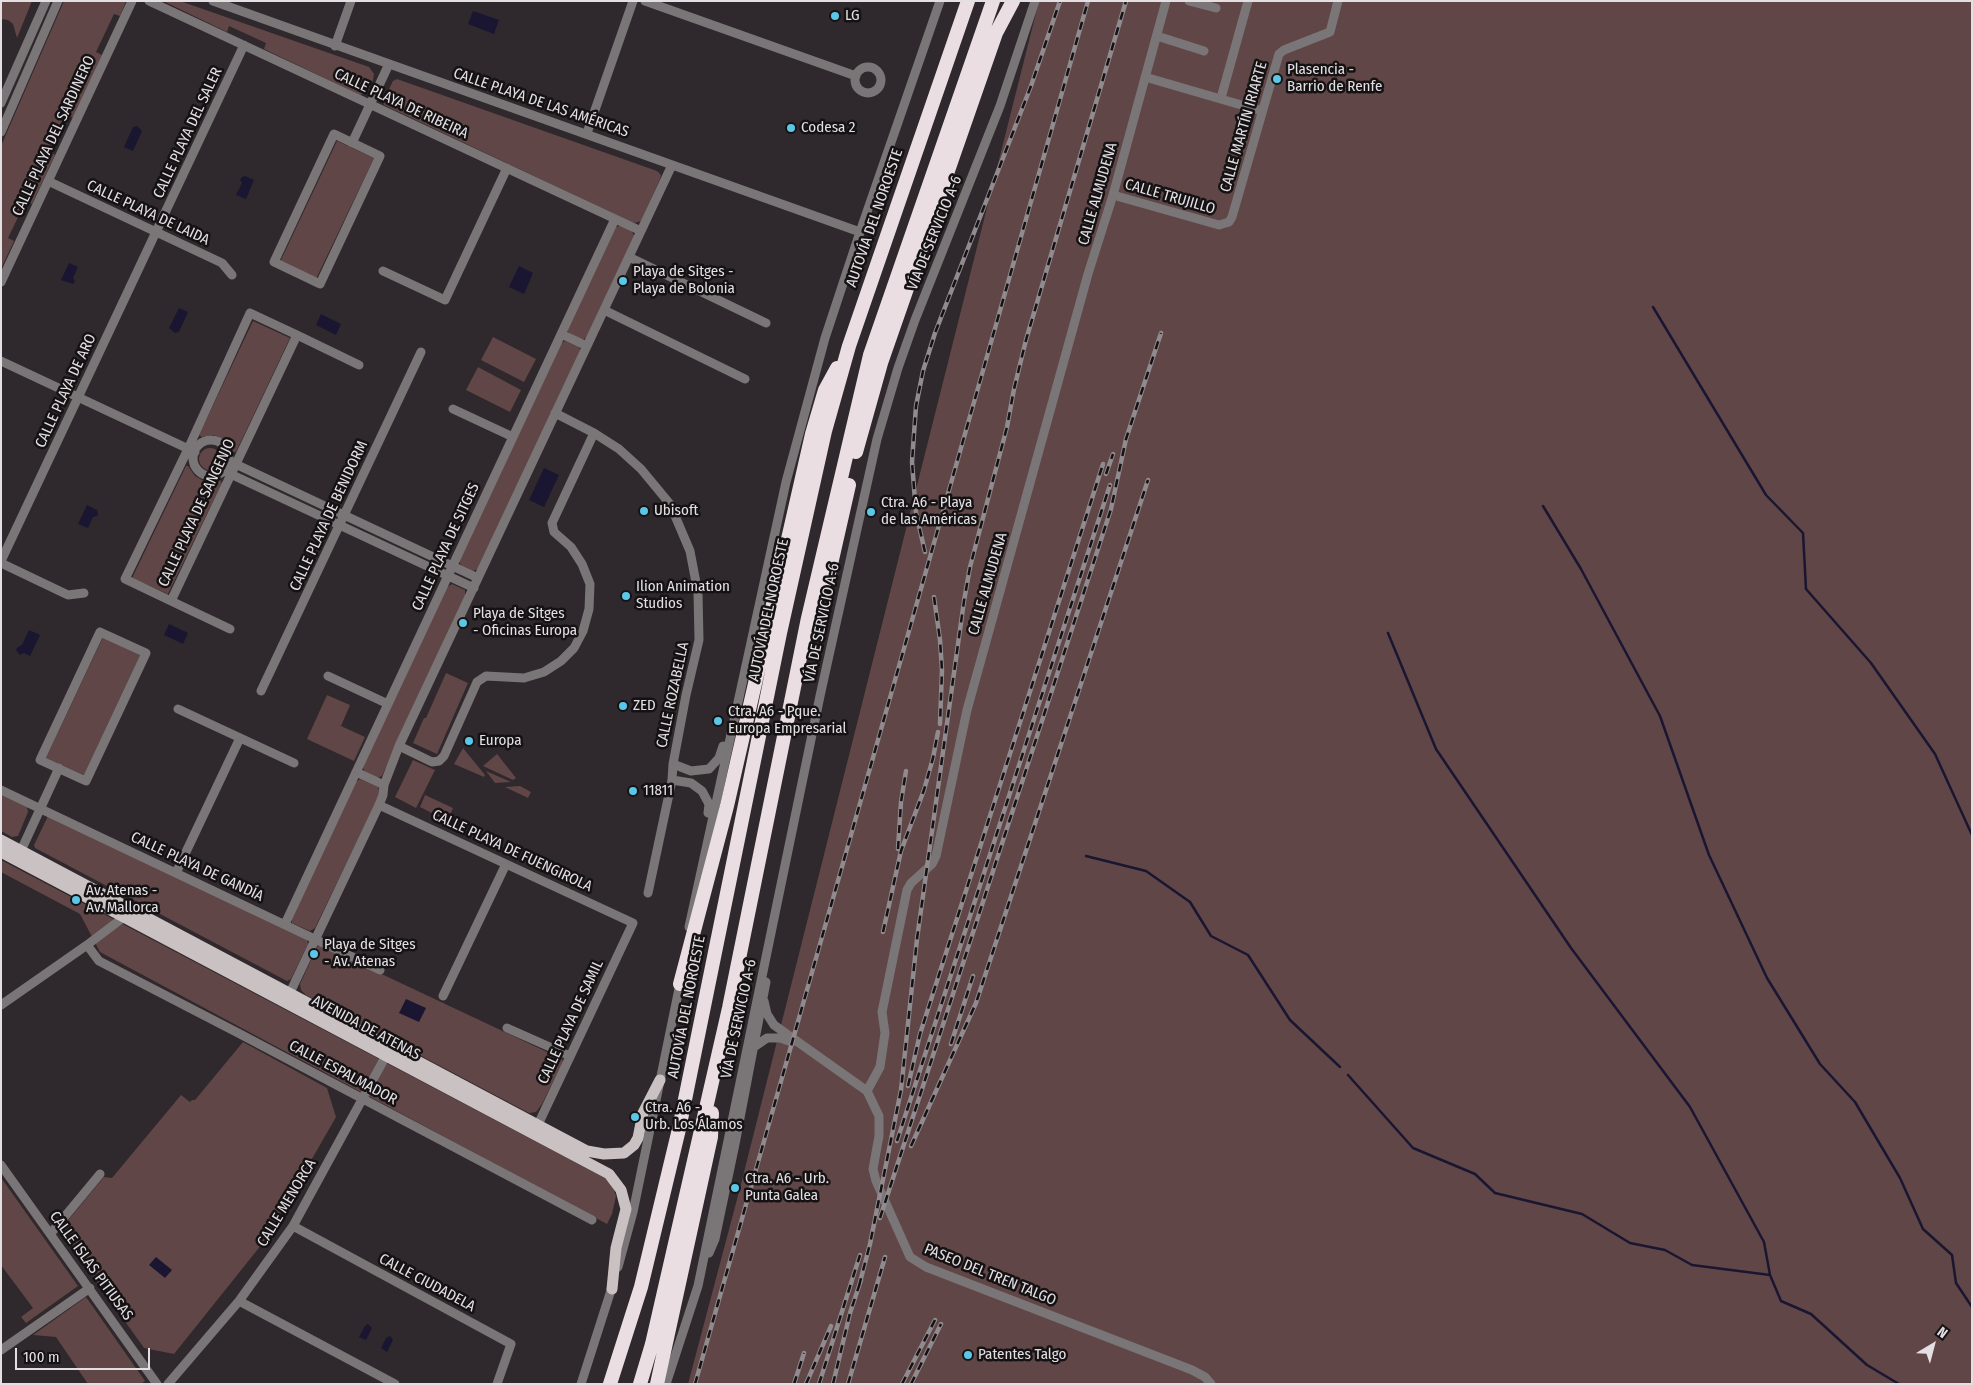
<!DOCTYPE html>
<meta charset="utf-8">
<style>
body{margin:0}
#map{position:relative;width:1973px;height:1385px;overflow:hidden;background:#2f282d;font-family:"Fira Sans Condensed",sans-serif}
canvas{display:block}
.frame{position:absolute;inset:0;border:2px solid #e4dfe3;pointer-events:none}
.north{position:absolute;left:1908px;top:1320px;width:50px;height:50px;-webkit-text-stroke:4px #151214;paint-order:stroke;rotate:37deg;font-size:14px;font-weight:700;line-height:20px;text-align:center;color:#e4dfe3}
.north::after{content:'';display:block;margin:auto;width:18px;height:22px;background:#e4dfe3;clip-path:polygon(50% 0,100% 100%,50% 72%,0 100%)}
.scale{position:absolute;left:15px;top:1348px;width:135px;height:22px;box-sizing:border-box;border:2px solid #e4dfe3;border-top:0;padding-left:6px;font-size:15px;line-height:18px;white-space:nowrap;color:#e4dfe3;-webkit-text-stroke:4px #151214;paint-order:stroke}
</style>
<div id="map">
<canvas width="1973" height="1385"></canvas>
<div class="frame"></div>
<div class="north">N</div>
<div class="scale">100 m</div>
</div>
<script>
const g = document.querySelector('canvas').getContext('2d');
g.lineJoin = 'round';
function paint(path, color) { g.fillStyle = color; g.fill(path, 'evenodd'); }
const toPath = rows => new Path2D(rows.map(r => 'M' + r).join(''));
function trace(path, color, width, dash) { g.strokeStyle = color; g.lineWidth = width; g.lineCap = dash ? 'butt' : 'round'; g.setLineDash(dash || []); g.stroke(path); }
function write(font, color, halo, rows, align = 'center') {
  g.font = font + ' "Fira Sans Condensed",sans-serif'; g.lineWidth = 5; g.setLineDash([]); g.textBaseline = 'middle'; g.strokeStyle = halo; g.fillStyle = color; for (const [text, x, y, turn = 0] of rows) {
    g.save(); g.translate(x, y); g.rotate((+turn || 0) * Math.PI / 180); g.textAlign = isNaN(turn) ? turn : align; if (halo) g.strokeText(text, 0, 0); g.fillText(text, 0, 0); g.restore();
  }
}
const green = toPath([
 [1,1,32,1,17,38,13,24,8,20,1,19],
 [64,1,126,1,120,16,114,14,96,52,102,55,74,118,67,115,49,151,55,155,32,204,26,201,8,238,14,241,1,269,1,146],
 [163,1,180,1,369,67,374,74,373,80,367,92,360,95,264,49,266,43,229,26,227,32],
 [1039,1,1972,1,1972,1384,688,1384,740,1188],
 [397,79,657,171,661,175,660,179,641,221,635,223,629,221,384,105,383,101,393,81],
 [337,141,374,158,316,279,280,262],
 [621,225,632,231,634,236,586,338,582,340,569,333,567,330,616,227],
 [253,321,290,338,236,452,233,452,228,444,219,437,213,435,202,437,199,435],
 [493,337,536,359,524,382,481,360],
 [565,341,579,347,581,351,478,569,473,571,461,565,459,561,560,344],
 [478,367,521,390,510,412,466,390],
 '199 459a11 11 0 1 1 22 0a11 11 0 1 1-22 0Z',
 [186,466,188,466,195,476,202,480,220,480,222,483,168,594,132,578],
 [452,584,465,590,465,597,382,776,377,778,364,771,363,766,447,587],
 [103,637,140,655,84,775,46,758],
 [446,673,468,683,437,754,413,743,424,718,426,718],
 [327,695,350,705,341,726,365,737,354,761,307,739],
 [463,748,485,775,484,777,454,764],
 [497,754,516,778,513,780,483,766],
 [413,760,435,770,416,808,395,797],
 [486,771,511,782,495,783],
 [360,779,378,787,380,794,315,928,310,931,292,923,292,917,356,782],
 [520,786,531,792,528,798,505,787],
 [1,795,27,807,28,812,18,836,12,837,1,831],
 [425,795,453,808,448,821,420,807],
 [48,816,307,939,308,944,291,979,287,981,35,848,34,845],
 [1,860,605,1178,613,1187,616,1196,612,1214,607,1224,100,952,80,914,1,872],
 [320,945,562,1059,563,1062,542,1104,536,1112,529,1113,306,995,301,990,300,984,317,947],
 [243,1042,327,1088,336,1117,266,1239,174,1354,144,1348,60,1230,104,1177,112,1178,181,1095,190,1102,192,1100,195,1100],
 [2,1179,78,1286,26,1323,21,1317,33,1308,1,1265],
 [86,1297,145,1381,141,1384,88,1384,56,1337,33,1335]
]);
const water = toPath([
 [473,11,499,20,494,34,468,24],
 [137,126,142,131,133,151,124,147,133,127],
 [245,176,254,180,246,199,236,195,242,183,240,180,242,177],
 [69,263,78,267,73,278,75,281,73,284,61,280],
 [519,266,533,273,524,294,509,287],
 [179,308,188,312,179,332,175,333,169,328],
 [321,314,341,324,336,335,316,325],
 [544,468,559,475,544,507,529,500],
 [87,505,97,510,98,513,97,516,93,517,88,528,78,524],
 [169,624,188,633,183,644,164,635],
 [29,630,40,635,30,656,24,653,20,655,16,650,18,647,22,645],
 [406,999,426,1008,419,1022,399,1013],
 [156,1257,172,1270,165,1278,149,1265],
 [368,1324,372,1328,366,1340,359,1337,365,1326],
 [390,1336,393,1340,387,1352,381,1348,386,1338]
]);
const stream = toPath([
 [1653,307,1766,495,1803,533,1806,589,1871,663,1935,754,1972,835],
 [1543,506,1581,569,1660,716,1709,855,1767,978,1820,1064,1855,1102,1900,1178,1923,1229,1952,1255,1956,1283,1972,1307],
 [1388,633,1436,749,1571,948,1690,1107,1764,1242,1770,1275],
 [1086,856,1146,871,1190,902,1211,936,1248,955,1290,1020,1340,1067],
 [1348,1075,1413,1148,1475,1174,1495,1193,1582,1214,1630,1243,1665,1250,1692,1265,1770,1275,1781,1301,1811,1314,1867,1365,1899,1384]
]);
const minor = toPath([
 [149,1,641,231],
 [213,1,860,232],
 [645,1,856,76],
 [1189,1,1216,8],
 [1157,36,1204,51],
 [335,46,351,1],
 '855 80a13 13 0 1 1 26 0a13 13 0 1 1-26 0Z',
 [1145,77,1262,111],
 [1221,98,1248,1],
 [1,103,46,1],
 [1,132,58,1],
 [587,133,633,1],
 [334,134,380,156,320,284,274,262,334,134],
 [352,143,389,64],
 [48,181,222,263,232,275],
 [1113,195,1219,225,1229,222,1232,217,1279,54,1284,50,1330,32,1338,1],
 [629,257,766,323],
 [383,271,445,300,507,168],
 [1,282,132,1],
 [604,310,745,379],
 [250,313,297,335,171,601,125,579,188,449,250,313],
 [561,334,587,346],
 [297,335,359,365],
 [1,361,195,452],
 [453,409,513,437],
 [555,413,594,433,619,449,641,469,670,504,690,551,698,593,699,640,686,695,673,764,672,780,648,893],
 '193 458a18 18 0 1 1 36 0a18 18 0 1 1-36 0Z',
 [229,461,478,578],
 [224,471,474,588],
 [1,561,244,45],
 [1,563,68,595,84,593],
 [171,601,230,629],
 [100,632,146,653,86,781,40,760,100,632],
 [328,676,388,704],
 [261,691,421,352],
 [178,709,294,763],
 [399,746,432,762,439,761,444,756,477,682,486,676,524,678,544,672,561,661,574,648,583,631,589,609,590,584,582,564,571,547,554,532,552,523,594,433],
 [673,764,691,771,709,769,719,758,723,746],
 [356,772,384,785],
 [672,780,691,783,702,791,709,804,708,813],
 [1,790,380,970],
 [379,805,633,923,535,1131],
 [19,855,59,768],
 [176,873,240,738],
 [285,924,615,219],
 [689,927,786,482,825,338,860,232,940,1],
 [87,945,99,961,242,1035,592,1220],
 [443,996,506,864],
 [287,999,379,805,383,795,384,785,399,746,672,165],
 [764,1001,767,1014,774,1025,867,1091,879,1116,879,1136,873,1169,876,1181,910,1257,926,1267,1192,1370,1205,1377,1211,1384],
 [1,1005,87,945,124,917,126,914],
 [507,1028,570,1056],
 [754,1047,767,1038,780,1038,792,1042],
 [867,1091,880,1067,885,1033,882,1012,907,890,911,883,932,864,936,856,967,710,1088,274,1113,195,1166,1],
 [1,1165,157,1384],
 [293,1226,511,1344,497,1384],
 [51,1233,100,1174],
 [709,1253,715,1239,735,1144,766,982],
 [618,1267,633,1212,681,979],
 [239,1301,395,1384],
 [1,1350,90,1288],
 [168,1384,239,1301,293,1226,388,1052],
 [581,1384,613,1284],
 [666,1384,698,1286,820,696,877,439,898,368,915,320,1000,106,1035,1]
]);
const major = toPath([
 [1,840,587,1151,604,1154,624,1153,634,1145,638,1138,643,1113,660,1080],
 [1,852,609,1174,621,1190,626,1209,616,1248,612,1289]
]);
const highway = toPath([
 [856,452,881,363,996,33,1013,1],
 [820,592,829,573,849,485],
 [680,984,727,806,812,434,825,390,837,368],
 [610,1384,641,1287,679,1129,780,633,825,431,849,346,968,1],
 [640,1384,652,1344,729,1008,808,618,870,355,993,1],
 [657,1384,711,1137,712,1113]
]);
const rail = toPath([
 [1106,474,1113,454],
 [925,552,916,513,912,462,916,406,923,371,935,333,1031,86,1060,1],
 [934,597,940,640,942,670,940,724],
 [898,849,901,802,906,771],
 [883,932,901,851,924,790,933,758,938,732],
 [951,1044,973,976],
 [908,1086,920,1034,1103,464],
 [897,1141,1110,485],
 [911,1146,976,1003,1148,480],
 [880,1218,1111,509,1126,439,1161,333],
 [859,1286,870,1244,901,1090,917,939,964,601,970,567,1007,427,1014,389,1026,340,1126,1],
 [695,1384,1088,1],
 [794,1384,804,1353],
 [806,1384,831,1326],
 [819,1384,860,1255],
 [833,1384,850,1313,861,1280],
 [848,1384,885,1257],
 [902,1384,935,1320],
 [911,1384,941,1324]
]);
const markers = [
 [835,16,5,"#5bc7e7"],
 [1277,79,5,"#5bc7e7"],
 [791,128,5,"#5bc7e7"],
 [623,281,5,"#5bc7e7"],
 [644,511,5,"#5bc7e7"],
 [871,512,5,"#5bc7e7"],
 [626,596,5,"#5bc7e7"],
 [463,623,5,"#5bc7e7"],
 [623,706,5,"#5bc7e7"],
 [718,721,5,"#5bc7e7"],
 [469,741,5,"#5bc7e7"],
 [633,791,5,"#5bc7e7"],
 [76,900,5,"#5bc7e7"],
 [314,954,5,"#5bc7e7"],
 [635,1117,5,"#5bc7e7"],
 [735,1188,5,"#5bc7e7"],
 [968,1355,5,"#5bc7e7"]
];
const poiNames = [
 ["LG",845,16],
 ["Plasencia -",1287,70],
 ["Barrio de Renfe",1287,87],
 ["Codesa 2",801,128],
 ["Playa de Sitges -",633,272],
 ["Playa de Bolonia",633,289],
 ["Ctra. A6 - Playa",881,503],
 ["de las Américas",881,520],
 ["Ubisoft",654,511],
 ["Ilion Animation",636,587],
 ["Studios",636,604],
 ["Playa de Sitges",473,614],
 ["- Oficinas Europa",473,631],
 ["ZED",633,706],
 ["Ctra. A6 - Pque.",728,712],
 ["Europa Empresarial",728,729],
 ["Europa",479,741],
 ["11811",643,791],
 ["Av. Atenas -",86,891],
 ["Av. Mallorca",86,908],
 ["Playa de Sitges",324,945],
 ["- Av. Atenas",324,962],
 ["Ctra. A6 -",645,1108],
 ["Urb. Los Álamos",645,1125],
 ["Ctra. A6 - Urb.",745,1179],
 ["Punta Galea",745,1196],
 ["Patentes Talgo",978,1355]
];
const streetNames = [
 ["CALLE PLAYA DE LAS AMÉRICAS",541,103,19],
 ["CALLE PLAYA DE RIBEIRA",401,104,25],
 ["CALLE MARTÍN IRIARTE",1244,127,-74],
 ["CALLE PLAYA DEL SALER",188,133,-65],
 ["CALLE PLAYA DEL SARDINERO",54,136,-65],
 ["CALLE ALMUDENA",1098,194,-74],
 ["CALLE TRUJILLO",1170,197,16],
 ["CALLE PLAYA DE LAIDA",148,213,25],
 ["AUTOVÍA DEL NOROESTE",875,218,-71],
 ["VÍA DE SERVICIO A-6",935,233,-68],
 ["CALLE PLAYA DE ARO",66,391,-65],
 ["CALLE PLAYA DE SANGENJO",197,513,-65],
 ["CALLE PLAYA DE BENIDORM",329,516,-65],
 ["CALLE PLAYA DE SITGES",446,547,-65],
 ["CALLE ALMUDENA",988,584,-74],
 ["AUTOVÍA DEL NOROESTE",769,610,-78],
 ["VÍA DE SERVICIO A-6",822,623,-78],
 ["CALLE ROZABELLA",673,695,-78],
 ["CALLE PLAYA DE FUENGIROLA",512,851,25],
 ["CALLE PLAYA DE GANDÍA",197,867,25],
 ["AUTOVÍA DEL NOROESTE",687,1007,-79],
 ["VÍA DE SERVICIO A-6",739,1019,-78],
 ["CALLE PLAYA DE SAMIL",571,1022,-65],
 ["AVENIDA DE ATENAS",366,1028,28],
 ["CALLE ESPALMADOR",343,1073,28],
 ["CALLE MENORCA",287,1203,-59],
 ["CALLE ISLAS PITIUSAS",91,1266,54],
 ["PASEO DEL TREN TALGO",990,1275,22],
 ["CALLE CIUDADELA",427,1283,28]
];
paint(green, '#604646');
paint(water, '#1a1632');
trace(stream, '#1a1632', 2.5);
trace(minor, '#7a7577', 9);
trace(major, '#cac1c3', 11);
trace(highway, '#eadee2', 14);
trace(rail, '#918b8f', 4.5);
trace(rail, '#151214', 2.5, [8]);
for (const [x, y, r, color] of markers) { const dot = new Path2D(); dot.arc(x, y, r, 0, 2 * Math.PI); g.fillStyle = color; g.fill(dot); trace(dot, '#151214', 2); }
write('15px', '#e4dfe3', '#151214', poiNames, 'left');
write('15px', '#e4dfe3', '#151214', streetNames);
</script>
